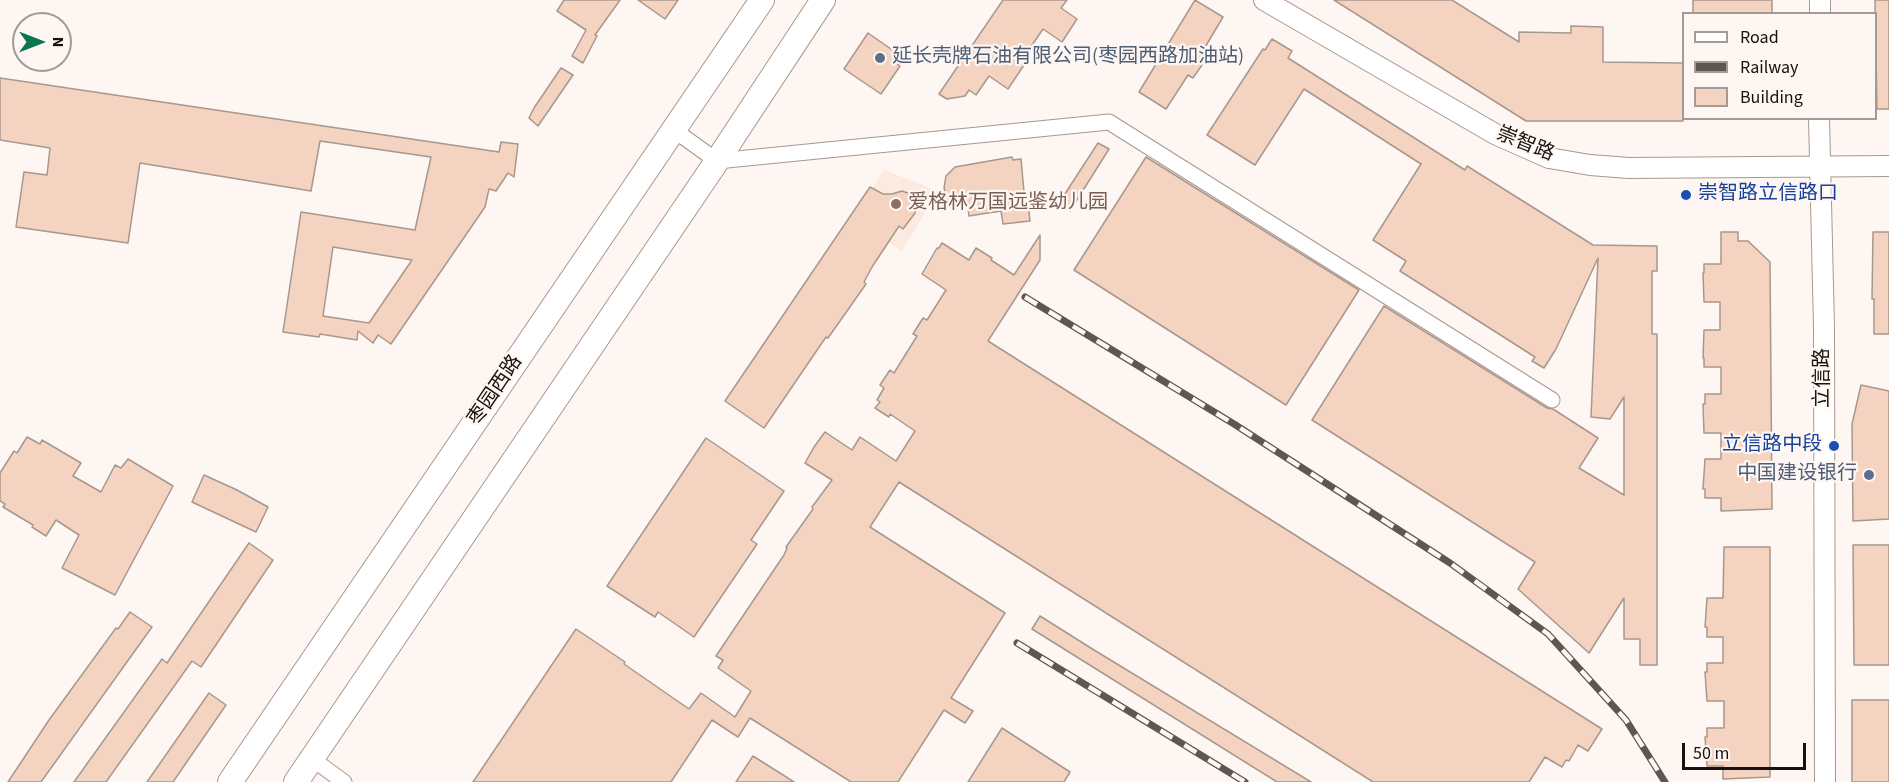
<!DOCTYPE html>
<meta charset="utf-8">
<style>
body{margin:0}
#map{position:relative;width:1889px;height:782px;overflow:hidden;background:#fef6f2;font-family:"Source Sans 3",sans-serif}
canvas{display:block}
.legend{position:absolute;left:1682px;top:12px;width:195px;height:108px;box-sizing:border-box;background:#fef6f2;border:2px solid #a29a96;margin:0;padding:8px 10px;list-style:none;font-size:18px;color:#18110d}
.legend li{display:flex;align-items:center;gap:12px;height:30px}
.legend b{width:30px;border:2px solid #a29a96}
.north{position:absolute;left:12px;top:12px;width:60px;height:60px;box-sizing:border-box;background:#fef6f2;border:2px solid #a29a96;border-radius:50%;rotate:90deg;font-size:16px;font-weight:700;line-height:24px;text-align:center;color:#18110d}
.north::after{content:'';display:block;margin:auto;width:21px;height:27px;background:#0a764f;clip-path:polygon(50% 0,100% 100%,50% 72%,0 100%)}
.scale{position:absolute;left:1682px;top:743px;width:124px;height:27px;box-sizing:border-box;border:3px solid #18110d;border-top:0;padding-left:8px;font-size:18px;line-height:21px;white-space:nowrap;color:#18110d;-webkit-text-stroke:4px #fef6f2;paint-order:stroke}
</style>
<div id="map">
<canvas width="1889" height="782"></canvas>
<ul class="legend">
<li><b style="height:8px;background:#fff"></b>Road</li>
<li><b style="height:8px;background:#5e5652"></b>Railway</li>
<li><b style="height:16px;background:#f4d4c1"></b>Building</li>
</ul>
<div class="north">N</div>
<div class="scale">50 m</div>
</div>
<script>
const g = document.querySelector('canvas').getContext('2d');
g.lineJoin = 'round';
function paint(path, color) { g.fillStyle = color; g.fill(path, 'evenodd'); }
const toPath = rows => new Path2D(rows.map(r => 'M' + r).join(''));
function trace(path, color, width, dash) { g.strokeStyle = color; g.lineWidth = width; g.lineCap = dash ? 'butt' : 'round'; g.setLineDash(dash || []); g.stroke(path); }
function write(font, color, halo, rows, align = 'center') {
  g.font = font + ' "Source Sans 3","Noto Sans SC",sans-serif'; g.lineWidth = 4.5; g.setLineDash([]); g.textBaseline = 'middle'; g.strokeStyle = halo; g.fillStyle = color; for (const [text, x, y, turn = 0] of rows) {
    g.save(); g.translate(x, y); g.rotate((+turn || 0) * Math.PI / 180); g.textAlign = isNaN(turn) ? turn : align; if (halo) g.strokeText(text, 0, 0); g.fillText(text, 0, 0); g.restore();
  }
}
const education = toPath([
 [884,170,938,191,902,251,853,218]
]);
const building = toPath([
 [564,0,620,0,595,35,597,36,583,63,572,56,586,30,557,11,564,0],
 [638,0,678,0,665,19,638,0],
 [1003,0,1067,0,1061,8,1077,19,1062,42,1043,29,1024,57,1028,59,1008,89,989,76,976,95,969,90,965,96,947,99,939,94,1003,0],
 [1195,0,1223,17,1201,54,1202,65,1193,78,1188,75,1166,109,1139,92,1195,0],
 [1334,0,1452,0,1519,42,1519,32,1571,33,1571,26,1603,27,1603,62,1683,63,1683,121,1526,121,1334,0],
 [1693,0,1772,0,1772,14,1693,14,1693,0],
 [1875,0,1889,0,1889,109,1877,109,1875,0],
 [868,33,901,56,896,63,900,66,881,94,844,69,868,33],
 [1272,39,1292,51,1288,58,1465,170,1467,166,1593,245,1657,246,1657,271,1652,271,1652,334,1657,334,1657,665,1640,665,1640,639,1624,639,1624,598,1589,653,1518,589,1535,562,1312,420,1384,306,1547,408,1553,409,1598,438,1579,468,1624,495,1624,397,1610,419,1591,417,1598,258,1556,349,1544,368,1532,361,1535,357,1400,271,1406,261,1373,240,1421,164,1304,89,1255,165,1207,135,1263,49,1265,50,1272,39],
 [561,68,573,75,538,126,529,118,534,108,561,68],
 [0,78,499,152,501,142,518,144,514,177,508,173,496,191,489,189,485,207,391,344,378,335,373,343,358,331,357,340,320,334,319,337,283,332,301,212,415,230,431,157,320,141,311,191,140,163,128,243,16,227,24,172,47,175,50,148,0,140,0,78],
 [333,247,412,260,369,323,323,316,333,247],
 [1098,143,1109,149,1070,211,1059,203,1098,143],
 [1012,157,1013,160,1021,159,1025,203,1028,203,1030,221,1003,224,1001,211,969,216,968,207,960,207,948,199,944,188,946,176,955,167,1012,157],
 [1146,157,1359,290,1286,405,1074,270,1146,157],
 [870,187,883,194,892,194,902,191,911,194,917,202,915,213,903,229,899,226,872,267,864,282,866,284,828,338,826,337,764,428,725,401,870,187],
 [1721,232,1738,232,1738,241,1748,241,1770,262,1772,509,1721,511,1721,498,1705,498,1705,489,1703,489,1705,459,1721,459,1721,433,1704,433,1703,404,1705,404,1705,394,1721,394,1721,367,1704,367,1704,358,1703,358,1704,330,1720,330,1720,302,1704,302,1703,273,1704,273,1704,264,1721,264,1721,232],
 [1873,232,1889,232,1889,334,1874,334,1874,299,1872,299,1873,232],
 [1040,235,1040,260,988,341,1602,729,1588,751,1578,745,1569,761,1566,760,1562,767,1545,757,1529,782,1373,782,899,482,870,527,1005,613,951,698,973,711,965,723,944,710,898,782,851,782,750,718,738,737,712,720,671,782,473,782,576,629,625,662,624,664,689,709,701,693,735,717,751,691,718,668,723,660,716,656,784,555,787,548,786,547,813,509,812,507,832,480,805,463,814,447,825,432,852,450,860,437,896,461,915,431,890,414,889,417,875,408,880,402,877,400,884,388,880,385,890,370,894,373,917,336,913,334,923,318,927,320,946,290,922,274,937,248,939,248,942,243,969,260,976,248,992,258,991,260,1014,275,1040,235],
 [1861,385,1889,391,1889,519,1853,521,1852,424,1861,385],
 [27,437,40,444,42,440,81,463,73,476,101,492,115,465,121,468,128,459,173,486,115,595,62,568,79,535,56,520,46,536,32,527,33,525,3,507,5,504,0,501,0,473,14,451,17,453,27,437],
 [706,438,784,491,751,540,757,544,694,637,658,612,655,617,607,586,706,438],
 [204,475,237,490,268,507,256,532,192,502,204,475],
 [249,543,273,560,201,667,192,661,106,782,74,782,162,659,167,663,249,543],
 [1853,545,1889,545,1889,665,1854,665,1853,545],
 [1724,547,1770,547,1770,777,1723,779,1723,766,1707,766,1705,737,1707,737,1707,728,1724,728,1724,701,1707,701,1705,672,1707,672,1707,663,1723,663,1723,637,1707,637,1707,627,1705,627,1707,598,1723,598,1724,547],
 [130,612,152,627,41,782,8,782,49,720,116,628,118,629,130,612],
 [1040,616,1094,650,1311,782,1277,782,1032,629,1040,616],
 [209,693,226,705,173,782,147,782,209,693],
 [1852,700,1889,700,1889,782,1852,782,1852,700],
 [1002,728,1070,772,1064,782,968,782,1002,728],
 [753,756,794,782,736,782,753,756]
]);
const minor = toPath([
 [674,130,717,161,1109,122,1552,400],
 [311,758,344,782]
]);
const tertiary = toPath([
 [1264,0,1495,134,1549,158,1590,165,1629,168,1889,166],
 [1820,14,1820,0],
 [1819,118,1824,327,1825,782]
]);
const primary = toPath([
 [230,782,762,0],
 [296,782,717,161,823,0]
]);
const rail = toPath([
 [1025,297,1234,424,1450,563,1548,634,1626,720,1665,782],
 [1017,643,1245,782]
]);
const markers = [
 [880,58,6,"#5c6f8a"],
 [1686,195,6,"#1a4fb4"],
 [896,204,6,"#8d6e63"],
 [1834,446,6,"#1a4fb4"],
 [1869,475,6,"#5c6f8a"]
];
const serviceNames = [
 ["延长壳牌石油有限公司(枣园西路加油站)",892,58],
 ["中国建设银行",1857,475,"right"]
];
const streetNames = [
 ["崇智路",1525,145,22],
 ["立信路",1824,378,-90],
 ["枣园西路",496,391,-56]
];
const transitNames = [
 ["崇智路立信路口",1698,195],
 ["立信路中段",1822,446,"right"]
];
const educationNames = [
 ["爱格林万国远鉴幼儿园",908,204]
];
paint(education, '#fceae0');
paint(building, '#f4d4c1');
trace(building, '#a8978c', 1.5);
trace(minor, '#aa978d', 17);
trace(tertiary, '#aa978d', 22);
trace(primary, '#aa978d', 26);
trace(minor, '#fff', 15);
trace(tertiary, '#fff', 20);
trace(primary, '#fff', 24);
trace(rail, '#5e5652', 7);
trace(rail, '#fef6f2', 4.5, [14]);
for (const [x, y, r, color] of markers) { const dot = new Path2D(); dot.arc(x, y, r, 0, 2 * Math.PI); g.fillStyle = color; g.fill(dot); trace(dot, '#fef6f2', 2); }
write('20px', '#4e5e75', '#fef6f2', serviceNames, 'left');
write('20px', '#18110d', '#fef6f2', streetNames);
write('20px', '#164399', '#fef6f2', transitNames, 'left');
write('20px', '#785e54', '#fef6f2', educationNames, 'left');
</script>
